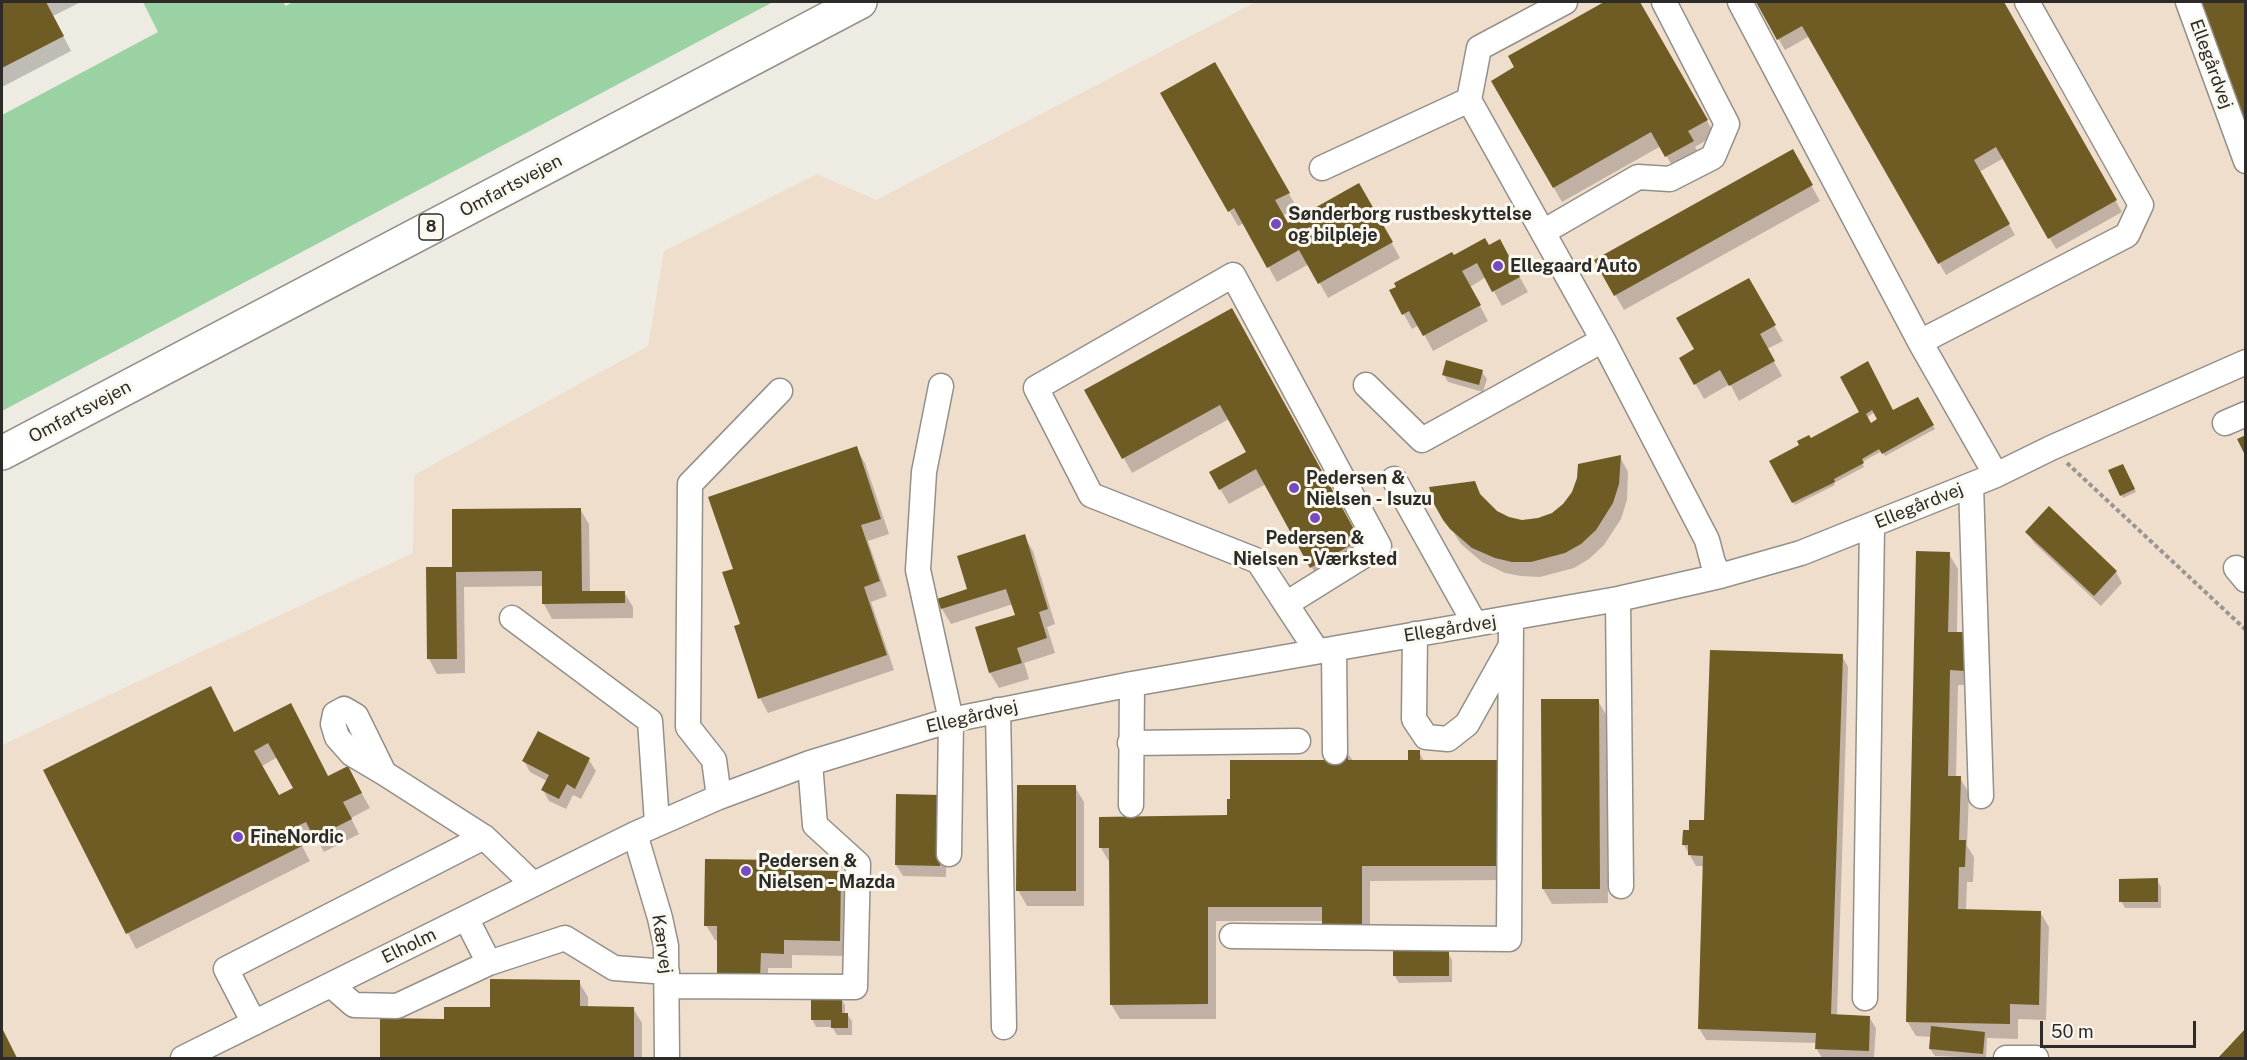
<!DOCTYPE html>
<meta charset="utf-8">
<style>
body{margin:0}
#map{position:relative;width:2247px;height:1060px;overflow:hidden;background:#eeebe3;font-family:"Public Sans",sans-serif}
canvas{display:block}
.frame{position:absolute;inset:0;border:3px solid #2c2b28;pointer-events:none}
.scale{position:absolute;left:2040px;top:1021px;width:156px;height:27px;box-sizing:border-box;border:3px solid #2c2b28;border-top:0;padding-left:8px;font-size:18px;line-height:21px;white-space:nowrap;color:#2c2b28;-webkit-text-stroke:4px #fbf8f0;paint-order:stroke}
</style>
<div id="map">
<canvas width="2247" height="1060"></canvas>
<div class="frame"></div>
<div class="scale">50 m</div>
</div>
<script>
const g = document.querySelector('canvas').getContext('2d');
g.lineJoin = 'round';
function paint(path, color) { g.fillStyle = color; g.fill(path, 'evenodd'); }
const toPath = rows => new Path2D(rows.map(r => 'M' + r).join(''));
function trace(path, color, width, dash) { g.strokeStyle = color; g.lineWidth = width; g.lineCap = dash ? 'butt' : 'round'; g.setLineDash(dash || []); g.stroke(path); }
function write(font, color, halo, rows, align = 'center') {
  g.font = font + ' "Public Sans",sans-serif'; g.lineWidth = 6; g.setLineDash([]); g.textBaseline = 'middle'; g.strokeStyle = halo; g.fillStyle = color; for (const [text, x, y, turn = 0] of rows) {
    g.save(); g.translate(x, y); g.rotate((+turn || 0) * Math.PI / 180); g.textAlign = isNaN(turn) ? turn : align; if (halo) g.strokeText(text, 0, 0); g.fillText(text, 0, 0); g.restore();
  }
}
const industrial = toPath([
 [1256,2,2245,2,2245,1058,2,1058,2,745,413,553,414,475,648,346,664,251,817,174,876,200]
]);
const green = toPath([
 [143,2,283,2,286,6,293,2,773,2,2,411,2,115,158,32]
]);
const shadow = toPath([
 [2,2,81,2,53,16,71,51,2,87],
 [1607,2,1639,2,1715,135,1695,147,1701,157,1675,171,1661,146,1562,202,1493,81,1516,68,1510,57],
 [1757,2,2002,2,2122,212,2056,249,2004,158,1979,172,2015,235,1946,275,1810,36,1785,50],
 [2200,2,2246,2,2246,136],
 [1215,64,1297,208,1282,216,1288,225,1359,185,1400,258,1328,298,1309,264,1277,282,1244,223,1238,226,1162,93],
 [1792,151,1820,201,1624,310,1596,261],
 [1488,247,1508,256,1528,292,1502,306,1486,277,1470,287,1488,321,1433,351,1419,325,1412,329,1391,291,1453,257],
 [1748,280,1783,341,1767,349,1782,376,1739,401,1730,384,1704,399,1681,358,1696,350],
 [1240,325,1368,556,1320,582,1266,484,1229,504,1211,473,1248,453,1229,419,1132,473,1086,390],
 [1868,363,1893,412,1918,399,1935,429,1885,456,1882,451,1862,462,1864,467,1834,483,1835,485,1795,505,1771,461,1861,413],
 [1875,412,1879,420,1870,425,1866,418],
 [1482,372,1487,379,1483,392,1448,382,1444,375],
 [856,448,865,463,889,534,868,541,887,596,871,602,894,670,768,713,760,698,742,625,735,570],
 [1620,457,1628,472,1627,500,1621,519,1604,545,1589,559,1574,568,1540,577,1521,576,1505,573,1482,562,1461,544,1445,519,1474,482,1483,499,1496,513,1509,519,1522,521,1538,520,1553,514],
 [2123,466,2136,492,2123,498,2110,471],
 [580,509,589,524,590,593,624,592,633,607,633,618,552,619,544,604,543,586,464,587,465,673,437,674,429,659,454,568],
 [2027,532,2116,572,2122,583,2101,606,2034,543],
 [1024,536,1033,551,1055,624,1047,627,1055,653,1024,663,1029,679,999,688,990,673,977,628,1017,616,1013,604,951,624,942,609,969,590],
 [1949,554,1958,569,1957,633,1964,634,1972,685,1958,685,1956,777,1960,778,1969,793,1967,846,1974,857,1973,882,1967,882,1966,911,2040,912,2049,927,2046,1020,2018,1019,2018,1039,1987,1038,1986,1058,1935,1056,1930,1049,1932,1037,1916,1036,1907,1021],
 [1842,656,1848,667,1837,1016,1869,1017,1876,1028,1874,1058,1822,1058,1816,1048,1817,1043,1706,1040,1699,1028,1705,866,1696,866,1684,845,1691,832,1706,822],
 [1598,701,1607,716,1608,903,1552,904,1543,889],
 [291,705,328,778,356,783,370,808,351,818,359,834,324,852,315,836,301,844,310,861,136,949,45,771,235,733],
 [278,757,295,788,279,797,262,766],
 [539,733,589,760,596,771,581,799,573,795,566,809,549,801,543,790,547,781,530,772,524,761],
 [1347,752,1353,761,1410,761,1419,752,1424,761,1496,761,1504,776,1505,880,1370,881,1370,944,1324,921,1216,921,1216,1019,1120,1019,1111,1004,1110,863,1101,848,1228,817,1338,761],
 [1075,787,1084,802,1084,906,1027,906,1018,890],
 [947,808,946,877,903,876,896,865],
 [781,862,787,871,840,872,848,887,848,956,792,955,792,968,768,968,768,993,718,941,715,940,706,925],
 [2157,880,2161,887,2161,908,2125,908,2121,901],
 [1448,953,1452,960,1452,982,1399,983,1395,976],
 [579,982,588,997,588,1008,633,1008,642,1023,642,1058,382,1058,382,1020,446,1021],
 [841,998,845,1005,845,1014,847,1014,852,1021,852,1035,837,1035,832,1027,816,1027,812,1019],
 [2,1030,16,1058,2,1058]
]);
const building = toPath([
 [2,2,46,2,64,36,2,68],
 [1604,2,1640,2,1708,120,1688,131,1694,141,1665,157,1651,132,1553,188,1491,81,1514,67,1508,56],
 [1756,2,2004,2,2117,200,2048,239,1996,147,1974,160,2010,224,1938,264,1802,26,1777,40],
 [2198,2,2246,2,2246,140],
 [1215,62,1290,193,1275,200,1288,223,1359,183,1393,242,1318,284,1299,250,1267,268,1234,208,1228,212,1160,93],
 [1793,149,1813,185,1614,296,1594,260],
 [1485,238,1489,245,1500,239,1520,277,1492,292,1477,263,1462,271,1481,305,1423,336,1409,311,1402,315,1389,290,1396,287,1394,283,1452,252,1454,255],
 [1749,278,1776,325,1760,334,1775,361,1729,386,1720,370,1694,385,1679,358,1694,349,1676,318],
 [1232,308,1360,540,1310,568,1256,469,1219,490,1209,472,1246,452,1220,405,1122,459,1084,390],
 [1446,360,1483,370,1479,385,1442,375],
 [1868,361,1893,410,1918,397,1934,425,1882,454,1879,449,1862,459,1864,463,1834,479,1835,482,1792,503,1769,461,1799,445,1797,441,1809,435,1811,438,1859,412,1840,377],
 [1872,410,1877,419,1871,423,1866,414],
 [2246,435,2246,457,2237,439],
 [857,446,881,519,861,525,880,581,864,587,887,655,758,699,734,626,740,624,722,572,733,569,708,497],
 [1621,455,1619,484,1613,503,1596,530,1581,544,1565,553,1531,562,1512,562,1495,558,1472,548,1450,529,1443,520,1434,504,1429,487,1475,481,1480,494,1497,511,1509,517,1522,520,1538,518,1552,513,1563,504,1572,492,1577,478,1578,464],
 [2123,464,2135,489,2120,496,2108,470],
 [2049,506,2117,571,2094,596,2025,532],
 [581,508,582,591,625,591,625,603,542,604,542,571,456,572,457,659,427,659,426,567,452,567,452,509],
 [1025,534,1048,609,1039,612,1047,638,1017,648,1022,663,989,673,975,627,1015,615,1006,589,941,609,937,599,967,589,957,556],
 [1916,551,1950,552,1948,632,1965,632,1964,671,1950,670,1948,776,1961,776,1959,840,1966,840,1965,867,1959,867,1958,909,2041,911,2039,1005,2010,1004,2010,1024,1906,1022],
 [1710,650,1843,654,1831,1014,1870,1016,1869,1051,1815,1049,1816,1033,1698,1029,1703,856,1688,855,1688,845,1682,845,1683,830,1689,830,1689,820,1704,820],
 [211,686,234,732,291,703,328,776,348,766,362,793,343,802,352,819,314,838,306,822,293,828,302,846,126,934,43,770],
 [268,743,293,788,279,795,254,751],
 [1541,699,1599,699,1600,889,1542,889],
 [538,731,590,758,575,789,567,784,559,799,541,790,549,775,522,761],
 [1408,750,1420,750,1420,760,1497,760,1497,866,1362,866,1362,929,1322,929,1322,907,1208,907,1208,1004,1110,1005,1109,848,1099,848,1099,817,1227,815,1227,799,1230,799,1230,760,1337,760,1337,751,1348,751,1348,760,1408,760],
 [1017,785,1076,785,1076,891,1016,891],
 [896,794,941,795,940,866,895,865],
 [705,859,782,860,782,870,841,871,840,941,784,940,784,954,761,953,760,978,717,978,717,926,704,926],
 [2158,878,2158,902,2119,902,2119,879],
 [1393,951,1449,951,1449,976,1393,976],
 [490,979,580,980,580,1006,634,1007,634,1058,380,1058,380,1018,444,1019,444,1007,490,1007],
 [811,996,842,996,842,1013,848,1013,848,1028,831,1028,831,1020,811,1020],
 [1931,1026,1985,1032,1983,1054,1929,1049],
 [2,1028,17,1058,2,1058],
 [2246,1028,2246,1058,2218,1058]
]);
const path = toPath([
 [2067,463,2246,630]
]);
const minor = toPath([
 [1565,2,1479,48,1469,100,1603,340,1707,540,1713,563,1720,576],
 [1740,2,1920,342,1996,475],
 [2188,2,2246,161],
 [1322,168,1469,100],
 [1543,232,1638,177,1670,179,1713,157,1727,124,1664,2],
 [1920,342,2127,235,2141,205,2027,2],
 [1366,385,1422,440,1603,340],
 [941,386,924,472,918,570,951,720,949,854],
 [2225,423,2246,414],
 [1394,479,1475,624],
 [1971,485,1981,796],
 [2236,568,2246,580],
 [1618,599,1621,886],
 [1286,604,1379,546,1233,275,1036,388,1091,495,1258,561,1286,604,1317,651],
 [512,618,650,721,657,823],
 [1415,634,1414,719,1426,737,1448,739,1467,724,1510,647],
 [1334,649,1335,752],
 [998,710,1004,1027],
 [1130,743,1298,741],
 [384,773,352,754,337,737,333,724,335,714,344,709,356,716,384,773,484,837,533,884],
 [719,797,714,760,688,727,690,484,780,391],
 [1131,805,1132,684],
 [635,834,660,918,666,946,667,1058],
 [1232,936,1509,939,1511,619],
 [489,963,565,938,614,968,667,972],
 [331,985,354,1005,397,1006,489,963,466,918],
 [668,986,855,987,858,864,815,825,810,763],
 [1865,998,1872,526],
 [254,1023,226,969,484,837],
 [183,1058,635,834,719,797,810,763,951,720,1132,684,1618,599,1720,576,1801,553,1996,475,2051,448,2246,362],
 [2006,1058,2036,1058]
]);
const highway = toPath([
 [2,453,860,2]
]);
const markers = [
 [1276,224,6,"#7849c1"],
 [1498,266,6,"#7849c1"],
 [1294,488,6,"#7849c1"],
 [1315,518,6,"#7849c1"],
 [238,837,6,"#7849c1"],
 [746,871,6,"#7849c1"]
];
const shields = [
 [431,227,24]
];
const shieldNames = [
 ["8",431,227]
];
const streetNames = [
 ["Ellegårdvej",2211,64,70],
 ["Omfartsvejen",511,186,-28],
 ["Omfartsvejen",80,412,-28],
 ["Ellegårdvej",1919,506,-22],
 ["Ellegårdvej",1450,629,-9],
 ["Ellegårdvej",972,717,-13],
 ["Kærvej",662,944,82],
 ["Elholm",409,946,-26]
];
const poiNames = [
 ["Sønderborg rustbeskyttelse",1288,214],
 ["og bilpleje",1288,235],
 ["Ellegaard Auto",1510,266],
 ["Pedersen &",1306,478],
 ["Nielsen - Isuzu",1306,499],
 ["Pedersen &",1315,538,"center"],
 ["Nielsen - Værksted",1315,559,"center"],
 ["FineNordic",250,837],
 ["Pedersen &",758,861],
 ["Nielsen - Mazda",758,882]
];
paint(industrial, '#f0decd');
paint(green, '#9bd2a4');
paint(shadow, '#0003');
paint(building, '#6e5c24');
trace(minor, '#929089', 27);
trace(highway, '#929089', 36);
trace(path, '#999691', 4, [4.5, 3]);
trace(minor, '#fff', 24);
trace(highway, '#fff', 33);
for (const [x, y, r, color] of markers) { const dot = new Path2D(); dot.arc(x, y, r, 0, 2 * Math.PI); g.fillStyle = color; g.fill(dot); trace(dot, '#fbf8f0', 2); }
for (const [x, y, w] of shields) { const box = new Path2D(); box.roundRect(x - w / 2, y - 13, w, 26, 4.5); g.fillStyle = '#fbf8f0'; g.fill(box); trace(box, '#2c2b28', 1.5); }
write('bold 16px', '#2c2b28', null, shieldNames);
write('18px', '#2c2b28', '#fbf8f0', streetNames);
write('bold 18px', '#2c2b28', '#fbf8f0', poiNames, 'left');
</script>
